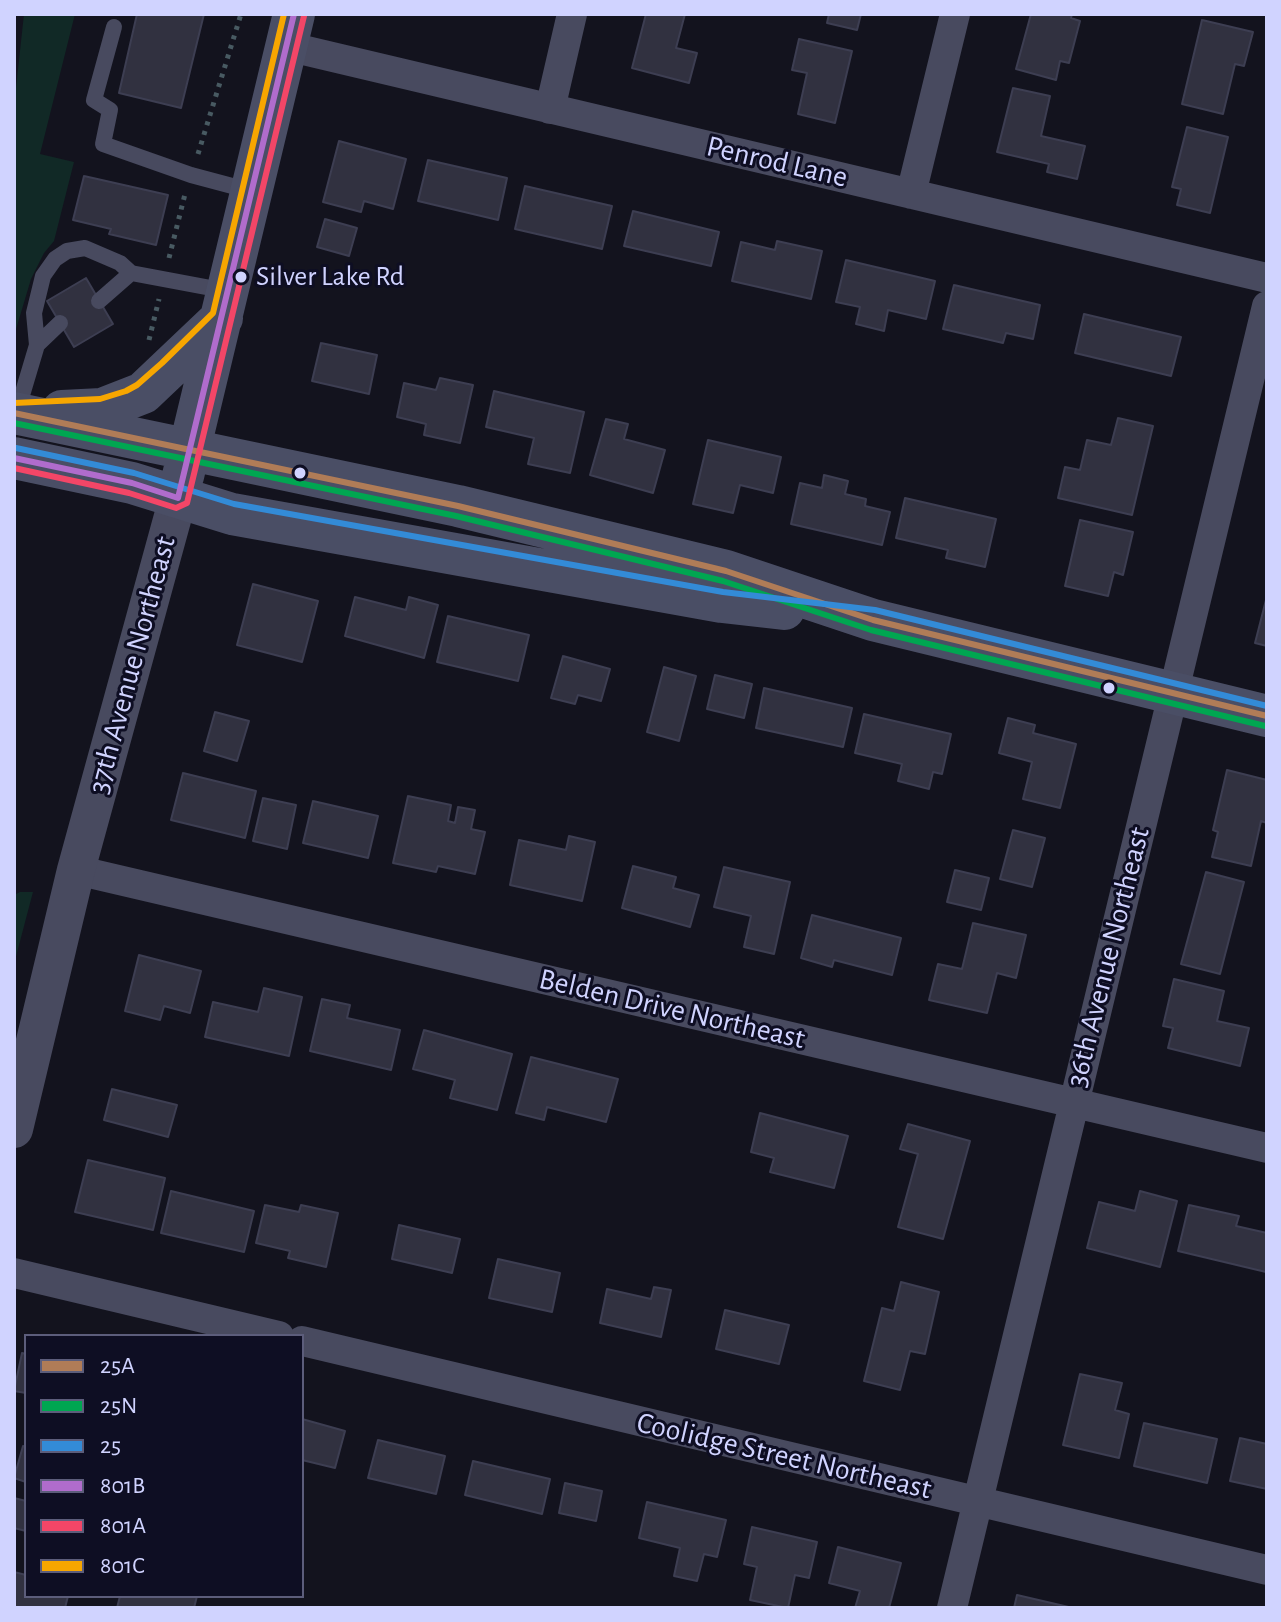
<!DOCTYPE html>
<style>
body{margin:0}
#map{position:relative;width:1281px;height:1622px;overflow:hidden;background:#13131e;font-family:"Alegreya Sans",sans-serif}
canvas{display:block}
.frame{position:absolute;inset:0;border:16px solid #d0d3ff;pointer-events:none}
.legend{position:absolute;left:24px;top:1334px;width:280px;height:264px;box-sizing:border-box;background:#0e0e23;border:2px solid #5c5d7b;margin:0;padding:10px 14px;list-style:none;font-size:24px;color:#d0d3ff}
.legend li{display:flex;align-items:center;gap:16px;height:40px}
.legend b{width:40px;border:2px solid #5c5d7b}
</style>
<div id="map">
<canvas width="1281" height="1622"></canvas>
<div class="frame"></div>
<ul class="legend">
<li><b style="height:10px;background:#b07c57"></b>25A</li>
<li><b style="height:10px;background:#00a651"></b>25N</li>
<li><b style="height:10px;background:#338bd7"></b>25</li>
<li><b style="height:10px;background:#b06ccc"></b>801B</li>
<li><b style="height:10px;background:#f34667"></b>801A</li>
<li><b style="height:10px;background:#f7a600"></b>801C</li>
</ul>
</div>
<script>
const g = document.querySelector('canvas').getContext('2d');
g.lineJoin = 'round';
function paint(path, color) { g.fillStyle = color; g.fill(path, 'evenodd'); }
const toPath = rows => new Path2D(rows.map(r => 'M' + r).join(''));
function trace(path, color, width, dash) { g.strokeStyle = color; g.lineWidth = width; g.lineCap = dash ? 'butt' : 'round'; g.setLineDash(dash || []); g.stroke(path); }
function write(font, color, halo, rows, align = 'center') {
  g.font = font + ' "Alegreya Sans",sans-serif'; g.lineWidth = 6; g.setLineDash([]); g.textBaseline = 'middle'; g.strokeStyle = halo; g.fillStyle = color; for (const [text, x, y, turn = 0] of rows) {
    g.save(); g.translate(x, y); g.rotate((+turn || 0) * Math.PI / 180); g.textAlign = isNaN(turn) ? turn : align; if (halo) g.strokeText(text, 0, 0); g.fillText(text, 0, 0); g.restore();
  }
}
const green = toPath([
 [24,14,75,14,40,154,74,162,54,241,44,253,31,279,14,336,14,106],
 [20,892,33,892,14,964,14,895]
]);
const building = toPath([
 [137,14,204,14,181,108,119,93,137,14],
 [646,14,685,14,676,48,697,53,689,83,632,68,646,14],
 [829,14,861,14,857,30,827,23,829,14],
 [1031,14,1072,14,1071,18,1080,21,1069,63,1060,61,1056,80,1016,69,1031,14],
 [1202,20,1253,32,1244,66,1235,64,1223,114,1182,104,1202,20],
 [799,39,852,51,835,123,798,114,807,73,792,70,799,39],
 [1013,88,1050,96,1041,136,1085,146,1077,179,1047,172,1049,164,997,152,1013,88],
 [1187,127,1228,137,1210,213,1177,205,1181,189,1172,187,1187,127],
 [339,141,406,159,393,209,364,201,361,212,323,202,339,141],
 [428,160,507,178,498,220,418,201,428,160],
 [84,176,168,195,156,245,109,234,111,229,73,220,84,176],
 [525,186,612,206,602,249,515,229,525,186],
 [633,211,719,232,711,266,624,246,633,211],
 [325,219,357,228,349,256,317,247,325,219],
 [777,241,822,251,811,299,732,281,741,242,775,250,777,241],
 [846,260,935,281,926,319,888,310,884,331,856,324,860,307,836,302,846,260],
 [86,278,113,324,74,347,47,301,86,278],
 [954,285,1040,305,1033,339,1006,333,1003,343,943,329,954,285],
 [1084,314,1181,337,1171,376,1075,353,1084,314],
 [321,343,377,355,369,394,312,381,321,343],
 [440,378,473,385,460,443,424,435,426,424,397,417,404,383,436,390,440,378],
 [494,391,584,412,570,473,528,464,534,438,486,427,494,391],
 [1118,418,1153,426,1132,515,1058,498,1065,467,1080,470,1087,440,1111,445,1118,418],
 [606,419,628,424,624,439,665,450,653,493,590,475,606,419],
 [708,440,781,457,773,493,740,485,733,513,693,504,708,440],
 [824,475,848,481,845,494,866,499,865,506,890,512,882,545,791,524,800,483,822,488,824,475],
 [905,498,996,519,985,567,946,558,948,550,896,538,905,498],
 [1080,520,1133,532,1123,575,1114,572,1108,596,1065,586,1080,520],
 [253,584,318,601,302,662,237,645,253,584],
 [1267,596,1267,646,1255,643,1267,596],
 [355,597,406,610,409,597,438,605,424,658,345,636,355,597],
 [448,616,529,635,518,681,437,662,448,616],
 [563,656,610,669,601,701,578,695,575,704,551,698,563,656],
 [664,667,696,676,679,741,647,732,664,667],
 [715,675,752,684,744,718,707,709,715,675],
 [764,688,852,708,843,747,756,728,764,688],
 [215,712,249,721,237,761,204,751,215,712],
 [864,714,951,734,942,774,933,772,929,789,898,781,902,764,855,753,864,714],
 [1008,718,1035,725,1033,733,1076,744,1060,808,1023,799,1032,762,999,753,1008,718],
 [1227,770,1267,780,1267,823,1261,821,1251,866,1212,857,1218,832,1213,830,1227,770],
 [183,773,256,791,245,838,171,820,183,773],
 [408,796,451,805,448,821,455,823,458,807,475,810,471,829,485,832,475,874,438,866,436,872,393,863,408,796],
 [263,798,296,805,287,849,253,841,263,798],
 [313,801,378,816,368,858,303,843,313,801],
 [1013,830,1045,838,1032,887,1000,879,1013,830],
 [569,836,595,842,582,901,510,885,519,840,566,850,569,836],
 [633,866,676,877,673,888,699,895,690,927,622,908,633,866],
 [724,867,790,882,774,954,744,947,751,916,714,907,724,867],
 [955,870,989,878,981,910,947,902,955,870],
 [1206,872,1244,882,1220,974,1181,964,1206,872],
 [812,915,901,938,892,975,834,960,832,967,801,958,812,915],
 [973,923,1026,935,1016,978,997,973,987,1013,929,1000,938,964,962,969,973,923],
 [139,955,201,971,190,1013,164,1006,160,1020,125,1011,139,955],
 [1174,979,1224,991,1217,1021,1249,1028,1240,1066,1168,1048,1173,1028,1163,1026,1174,979],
 [264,988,302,997,289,1056,205,1037,213,1002,258,1012,264,988],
 [322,999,350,1005,347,1018,400,1030,391,1070,310,1051,322,999],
 [424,1030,512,1054,497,1110,450,1098,455,1080,413,1069,424,1030],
 [531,1057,618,1079,606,1122,547,1107,544,1120,516,1113,531,1057],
 [112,1089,177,1105,168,1137,104,1120,112,1089],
 [760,1113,848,1136,834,1188,770,1172,774,1158,751,1152,760,1113],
 [908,1124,970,1141,943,1239,898,1227,918,1154,900,1149,908,1124],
 [88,1160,165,1178,153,1230,75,1212,88,1160],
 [171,1191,254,1211,244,1252,161,1233,171,1191],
 [1140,1191,1177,1201,1160,1267,1087,1248,1099,1202,1135,1211,1140,1191],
 [265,1205,299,1212,301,1205,338,1213,326,1267,288,1258,290,1251,256,1243,265,1205],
 [1189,1205,1239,1216,1236,1226,1267,1233,1266,1272,1178,1251,1189,1205],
 [399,1225,460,1239,452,1273,392,1259,399,1225],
 [498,1259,560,1273,552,1312,489,1298,498,1259],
 [901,1282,939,1292,925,1354,910,1351,900,1390,864,1381,882,1308,894,1311,901,1282],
 [654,1287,671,1290,661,1337,600,1323,607,1289,651,1299,654,1287],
 [725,1310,789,1325,779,1364,716,1349,725,1310],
 [22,1353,26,1354,26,1393,14,1391,22,1353],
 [1080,1374,1122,1383,1115,1410,1129,1414,1119,1458,1063,1445,1080,1374],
 [302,1419,345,1431,335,1468,302,1460,302,1419],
 [1144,1423,1217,1439,1207,1483,1134,1466,1144,1423],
 [1240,1438,1267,1444,1267,1489,1230,1481,1240,1438],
 [378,1440,445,1456,436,1494,368,1478,378,1440],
 [23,1446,26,1447,26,1482,14,1478,23,1446],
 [473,1461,550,1479,542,1514,465,1495,473,1461],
 [565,1483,602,1491,596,1521,559,1513,565,1483],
 [14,1498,26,1501,26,1531,14,1528,14,1498],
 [647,1502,726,1520,717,1557,704,1554,697,1581,674,1576,680,1548,639,1538,647,1502],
 [752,1527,817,1542,809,1578,795,1575,788,1608,750,1600,757,1567,744,1564,752,1527],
 [838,1547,901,1563,889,1608,855,1608,860,1591,829,1583,838,1547],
 [14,1572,26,1575,26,1596,68,1596,65,1608,14,1608,14,1572],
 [1017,1595,1073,1608,1014,1608,1017,1595],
 [120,1596,197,1596,194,1608,117,1608,120,1596]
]);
const path = toPath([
 [198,154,241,14],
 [169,258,185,194],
 [149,340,159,299]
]);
const service = toPath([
 [114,27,94,100,110,110,103,144,191,175,251,191],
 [99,301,131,273],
 [37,345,34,313,43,276,55,259,67,251,85,248,120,263,131,273,227,291],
 [17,412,37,345,60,323]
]);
const minor = toPath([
 [286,46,1267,278],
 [550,109,572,14],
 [911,194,955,14],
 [76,870,1267,1148],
 [14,1273,279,1336],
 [302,1341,1267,1570],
 [952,1608,1267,306]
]);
const tertiary = toPath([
 [14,1129,76,870,178,498]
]);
const secondary = toPath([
 [62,411,102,409,143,393,222,318],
 [14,413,458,506,726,571,873,620,1267,716],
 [14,458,132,483,232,514,722,602,784,609],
 [183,476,294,14]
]);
const bus1 = toPath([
 [14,413,458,506,726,571,873,620,1267,716]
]);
const bus2 = toPath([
 [14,423,456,516,723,581,871,630,1265,726]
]);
const bus3 = toPath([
 [16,448,134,473,234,504,723,592,875,610,1267,706]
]);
const bus4 = toPath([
 [14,458,132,483,178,498,294,14]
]);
const bus5 = toPath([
 [14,468,129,493,176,508,187,503,304,16]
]);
const bus6 = toPath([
 [14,403,100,399,126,391,137,385,162,363,213,313,284,14]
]);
const markers = [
 [241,277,7,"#d0d3ff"],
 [300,473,7,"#d0d3ff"],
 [1109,688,7,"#d0d3ff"]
];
const busNames = [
 ["Silver Lake Rd",256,277]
];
const streetNames = [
 ["Penrod Lane",777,162,13],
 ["37th Avenue Northeast",132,665,-75],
 ["36th Avenue Northeast",1108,957,-76],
 ["Belden Drive Northeast",672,1009,13],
 ["Coolidge Street Northeast",784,1456,13]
];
paint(green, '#112926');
paint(building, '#313140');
trace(building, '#3d3e52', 2);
trace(path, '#485a62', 5, [4, 6]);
trace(service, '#484a5f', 16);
trace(minor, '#484a5f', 30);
trace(tertiary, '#484a5f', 38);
trace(secondary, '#4a4e65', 42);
trace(bus1, '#b07c57', 6);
trace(bus2, '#00a651', 6);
trace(bus3, '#338bd7', 6);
trace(bus4, '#b06ccc', 6);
trace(bus5, '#f34667', 6);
trace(bus6, '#f7a600', 6);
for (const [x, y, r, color] of markers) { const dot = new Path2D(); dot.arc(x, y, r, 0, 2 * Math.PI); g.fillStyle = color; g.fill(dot); trace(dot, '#0e0e23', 3); }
write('28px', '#d0d3ff', '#0e0e23', busNames, 'left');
write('30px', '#d0d3ff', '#0e0e23', streetNames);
</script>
